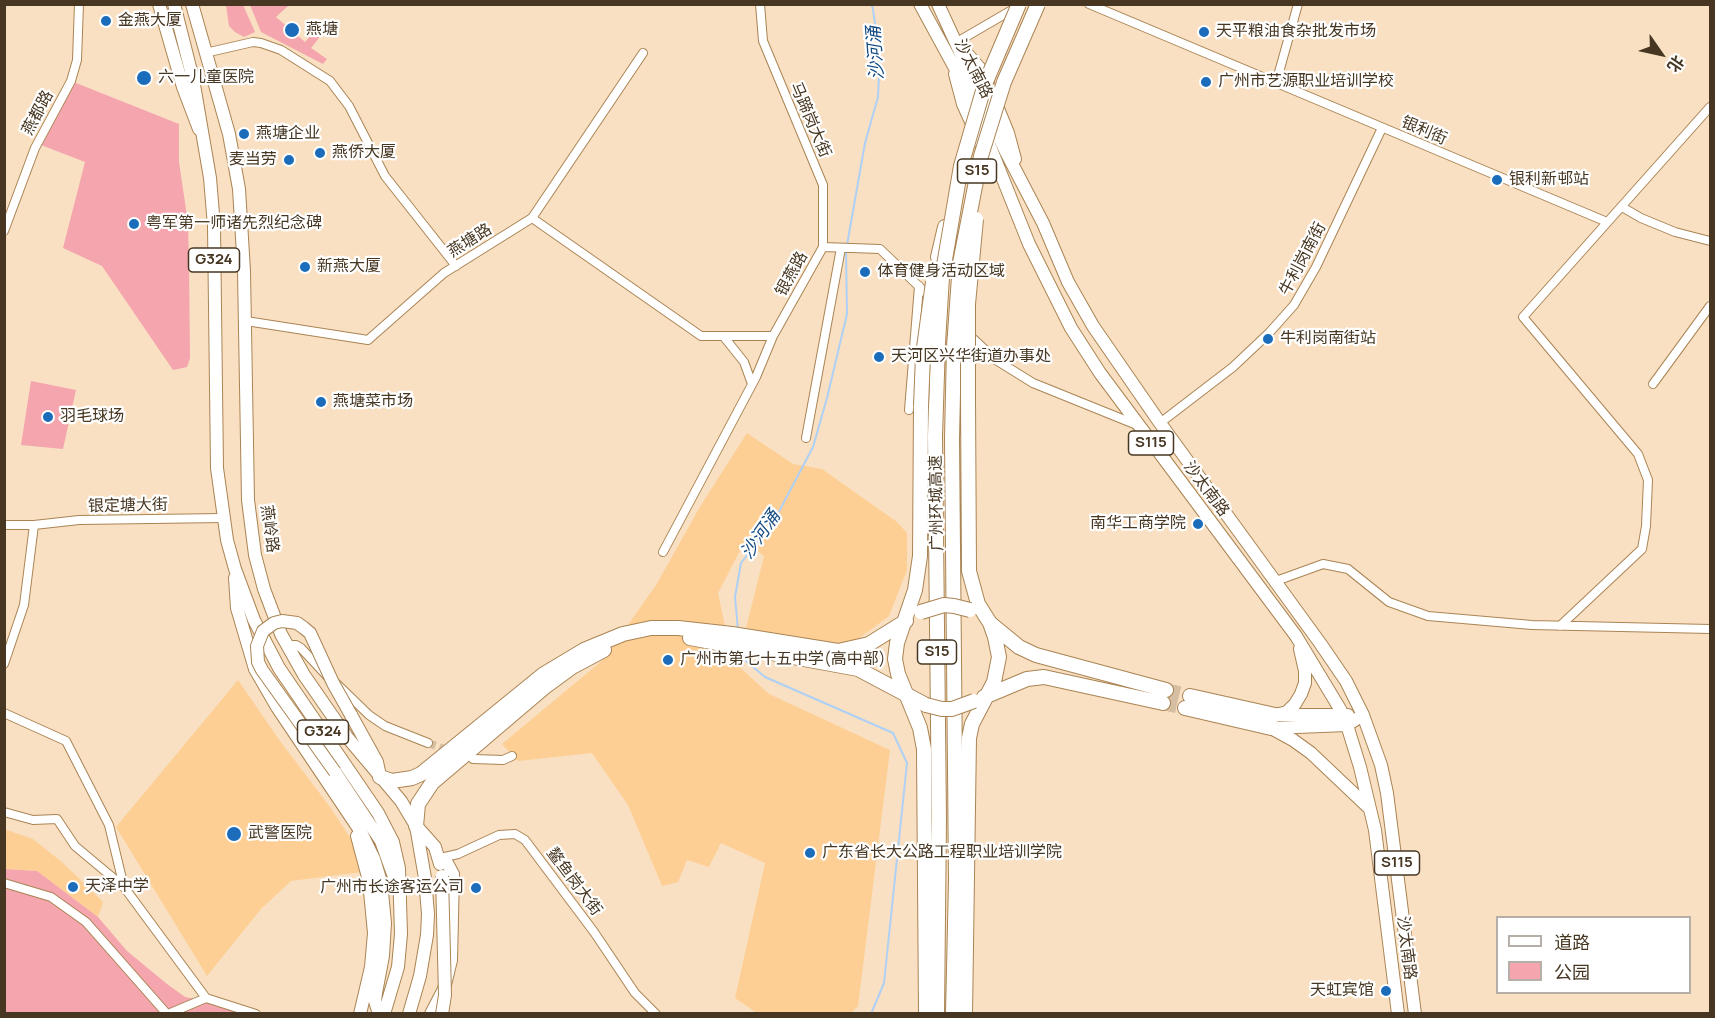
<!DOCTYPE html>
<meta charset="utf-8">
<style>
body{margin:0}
#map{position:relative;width:1715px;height:1018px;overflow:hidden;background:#f9e0c2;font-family:Manrope,"Noto Sans SC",sans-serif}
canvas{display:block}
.frame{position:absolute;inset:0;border:6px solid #473722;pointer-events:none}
.legend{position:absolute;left:1496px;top:916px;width:195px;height:78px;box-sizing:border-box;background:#fff;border:2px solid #b5afa7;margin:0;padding:8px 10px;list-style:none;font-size:18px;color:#473722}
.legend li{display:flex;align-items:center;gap:12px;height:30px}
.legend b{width:30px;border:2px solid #b5afa7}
.north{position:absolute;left:1631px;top:24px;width:60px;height:60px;-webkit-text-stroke:4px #fff;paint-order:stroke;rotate:124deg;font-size:16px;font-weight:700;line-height:24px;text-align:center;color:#473722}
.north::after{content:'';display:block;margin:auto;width:21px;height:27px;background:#473722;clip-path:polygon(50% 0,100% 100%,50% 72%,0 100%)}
</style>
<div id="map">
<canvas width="1715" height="1018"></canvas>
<div class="frame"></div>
<ul class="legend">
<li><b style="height:8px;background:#fff"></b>道路</li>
<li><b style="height:16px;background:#f4a5ae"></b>公园</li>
</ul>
<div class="north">北</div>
</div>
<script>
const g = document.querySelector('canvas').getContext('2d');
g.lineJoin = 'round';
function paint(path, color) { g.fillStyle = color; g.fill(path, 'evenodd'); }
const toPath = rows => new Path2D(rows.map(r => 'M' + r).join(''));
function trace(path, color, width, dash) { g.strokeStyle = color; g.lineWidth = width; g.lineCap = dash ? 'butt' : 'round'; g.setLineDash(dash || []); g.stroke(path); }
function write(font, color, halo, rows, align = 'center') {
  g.font = font + ' Manrope,"Noto Sans SC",sans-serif'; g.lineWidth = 4.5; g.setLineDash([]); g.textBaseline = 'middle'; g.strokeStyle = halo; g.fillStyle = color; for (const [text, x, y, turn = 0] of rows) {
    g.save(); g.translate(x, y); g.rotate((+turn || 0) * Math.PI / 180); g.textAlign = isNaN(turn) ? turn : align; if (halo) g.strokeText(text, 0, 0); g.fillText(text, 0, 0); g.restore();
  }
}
const built = toPath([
 [747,433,793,464,822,469,897,522,907,533,907,570,889,616,850,645,789,638,746,628,764,556,745,541,718,593,732,660,769,694,890,750,858,1006,851,1013,757,1013,735,998,765,863,721,843,709,867,687,860,678,882,662,886,628,805,592,753,518,761,502,744,604,659,656,585,701,505],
 [238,680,280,741,330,807,353,842,362,872,291,881,261,909,207,976,116,827],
 [4,829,33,839,63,863,103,902,98,917,37,871,5,869]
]);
const green = toPath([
 [283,4,289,5,276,17,305,42,321,23,327,28,311,48,327,59,323,64,261,32,250,5],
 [226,5,243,5,255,32,244,37,235,32,229,26],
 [71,81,179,124,179,162,188,223,189,265,190,358,187,367,173,370,102,266,63,248,85,162,41,145],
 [31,381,76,390,63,449,21,445],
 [4,869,37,871,98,917,127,951,167,984,185,997,217,1003,242,1013,5,1013]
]);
const stream = toPath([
 [847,245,865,143,878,97,880,54,872,4],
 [738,630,735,597,741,563,775,519,813,447,827,398,847,314,846,251],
 [739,651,740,656,765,677,893,733,907,763,884,983,871,1014]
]);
const minorTunnel = toPath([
 [428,743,452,752]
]);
const motorwayTunnel = toPath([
 [1166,690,1190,696],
 [1163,703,1185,708]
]);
const minor = toPath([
 [760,4,763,41,823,185,823,247],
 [1089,4,1607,222],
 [957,42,1017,7],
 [205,53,253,42,261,43,281,50,330,81,349,106,385,176,456,266],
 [1276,83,1298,4],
 [1622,207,1641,218,1675,232,1710,241],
 [532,218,701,336,773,336,823,247,880,249,931,298],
 [4,231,35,148,71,81,77,60,79,4],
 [246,321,368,340,444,273,532,218,643,53],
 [968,334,996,360,1033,383,1137,425],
 [724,337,744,362,752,384],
 [1653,384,1710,306],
 [909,410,919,286],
 [1160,423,1233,367,1269,333,1294,305,1316,267,1382,128],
 [806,438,841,248],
 [4,525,34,525,79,520,223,518],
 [663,552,756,377,773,336],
 [1276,581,1323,564,1348,569,1389,602,1428,616,1532,625,1710,629],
 [1560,626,1642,549,1646,526,1648,480,1638,454,1523,317,1710,107],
 [287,645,296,645,301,648,328,677],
 [4,664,24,605,34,525],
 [337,684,369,715,385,726,428,743],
 [4,713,66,741,109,825,124,887,206,998,256,1014],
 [473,759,503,760,512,756],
 [4,812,33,820,57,819,75,846,124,887],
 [440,858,458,854,499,835,515,834,525,840,594,932,635,993,656,1014],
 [4,883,51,897,86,922,167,1014],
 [168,1014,206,998]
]);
const primary = toPath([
 [159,4,183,87,199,129],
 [920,4,969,94,1029,244,1071,328,1100,373,1296,636,1340,709,1347,725,1360,767,1375,830,1398,1014],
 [938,4,1006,152,1043,223,1068,282,1093,326,1160,423,1320,643,1346,681,1363,715,1381,765,1387,793,1415,1014],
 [963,49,983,72,1008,133,1015,159],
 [955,74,963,104,986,155],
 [1275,715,1287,712,1295,704,1301,694,1305,683,1305,671,1300,649],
 [1279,715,1348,715],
 [1271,728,1293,740,1311,753,1369,808],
 [1272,728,1347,725,1363,715]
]);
const trunk = toPath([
 [174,4,193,79,210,178,214,226,217,468,227,540,235,569,254,620,279,668,378,813,393,842,399,868,401,934,398,967,384,1014],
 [192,4,229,134,239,189,244,271,248,500,255,555,264,589,281,634,304,675,347,737,401,801,416,826,425,878,428,914,427,935,420,976,409,1014],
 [235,578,237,608,255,669,277,707,361,832,374,859,381,882,385,923,383,956,376,993,375,1001,379,1014],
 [351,715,377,762,380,776],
 [335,772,381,841,394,877],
 [419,829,435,847,440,864],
 [357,836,369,881,374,933,371,967,360,1014],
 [431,1014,444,989,451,960,453,874,447,863,439,858]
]);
const motorway = toPath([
 [938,257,945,227],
 [921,406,920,556,915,590,897,643,895,659,898,674,920,728,924,749,926,1014],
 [991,624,1019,647,1036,655,1166,690],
 [690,638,858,669,926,705],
 [1190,696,1275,715],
 [984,697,1027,679,1044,677,1163,703],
 [1185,708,1271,728],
 [380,777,392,781,412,778,421,774,544,674,584,650,623,634,651,628,678,628,732,634,838,651,869,644,906,621],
 [416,826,418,804,432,783,546,686,572,667,604,650],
 [937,1014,939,819,935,436,938,343],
 [953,1014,956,880,952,439,954,347],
 [965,1014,969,738,972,724,994,682,999,657,995,637,990,623,978,604,969,571,968,399]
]);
const trunkBridge = toPath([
 [335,772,262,670,258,662,257,646,263,631,274,623,282,621,297,623,304,628,310,633,333,683,351,715],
 [442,876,445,995,442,1014]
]);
const motorwayBridge = toPath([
 [938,343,942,277,961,166,985,84,1019,4],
 [954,347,960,263,981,156,1004,82,1038,4],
 [968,399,968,304,976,219],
 [921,406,923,355,933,282],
 [921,612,944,605,954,606,970,610],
 [926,705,942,709,952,709,974,701]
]);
const markers = [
 [106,21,6,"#1b6cbb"],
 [292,30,8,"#1b6cbb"],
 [1204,32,6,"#1b6cbb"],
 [144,78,8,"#1b6cbb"],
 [1206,82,6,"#1b6cbb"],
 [244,134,6,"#1b6cbb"],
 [320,153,6,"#1b6cbb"],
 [289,160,6,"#1b6cbb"],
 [1497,180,6,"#1b6cbb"],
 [134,224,6,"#1b6cbb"],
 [305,267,6,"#1b6cbb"],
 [865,272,6,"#1b6cbb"],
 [1268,339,6,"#1b6cbb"],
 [879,357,6,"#1b6cbb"],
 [321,402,6,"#1b6cbb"],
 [48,417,6,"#1b6cbb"],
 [1198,524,6,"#1b6cbb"],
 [668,660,6,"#1b6cbb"],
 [234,834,8,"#1b6cbb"],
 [810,853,6,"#1b6cbb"],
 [73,887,6,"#1b6cbb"],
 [476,888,6,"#1b6cbb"],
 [1386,991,6,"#1b6cbb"]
];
const shields = [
 [977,171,39],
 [214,260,51],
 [1151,443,45],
 [937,652,39],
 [323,732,51],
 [1397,863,45]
];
const shieldNames = [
 ["S15",977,171],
 ["G324",214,260],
 ["S115",1151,443],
 ["S15",937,652],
 ["G324",323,732],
 ["S115",1397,863]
];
const poiNames = [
 ["金燕大厦",118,21],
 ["燕塘",306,30],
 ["天平粮油食杂批发市场",1216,32],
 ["六一儿童医院",158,78],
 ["广州市艺源职业培训学校",1218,82],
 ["燕塘企业",256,134],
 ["燕侨大厦",332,153],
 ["麦当劳",277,160,"right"],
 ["银利新邨站",1509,180],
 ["粤军第一师诸先烈纪念碑",146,224],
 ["新燕大厦",317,267],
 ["体育健身活动区域",877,272],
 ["牛利岗南街站",1280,339],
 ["天河区兴华街道办事处",891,357],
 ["燕塘菜市场",333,402],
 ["羽毛球场",60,417],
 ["南华工商学院",1186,524,"right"],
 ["广州市第七十五中学(高中部)",680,660],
 ["武警医院",248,834],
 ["广东省长大公路工程职业培训学院",822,853],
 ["天泽中学",85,887],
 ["广州市长途客运公司",464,888,"right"],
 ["天虹宾馆",1374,991,"right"]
];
const streetNames = [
 ["沙太南路",973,69,63],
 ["燕都路",38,113,-62],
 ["马蹄岗大街",810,120,67],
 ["银利街",1424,131,23],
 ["燕塘路",470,241,-32],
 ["牛利岗南街",1303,259,-62],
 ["银燕路",792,274,-61],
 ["沙太南路",1206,489,53],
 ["广州环城高速",937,503,-91],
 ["银定塘大街",128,506,-1],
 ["燕岭路",269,529,82],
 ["鳌鱼岗大街",574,882,53],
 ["沙太南路",1406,948,83]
];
const waterNames = [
 ["沙河涌",876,53,-94],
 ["沙河涌",761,535,-55]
];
paint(built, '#fdcf95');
paint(green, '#f4a5ae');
trace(stream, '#afd0f5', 2);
trace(minorTunnel, '#d5bea2', 8, [8, 4]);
trace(motorwayTunnel, '#d5bea2', 14, [14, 7]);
trace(minor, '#aa8453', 10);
trace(primary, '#aa8453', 14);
trace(trunk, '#aa8453', 14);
trace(motorway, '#aa8453', 16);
trace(minor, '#fff', 8);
trace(primary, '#fff', 12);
trace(trunk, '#fff', 12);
trace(motorway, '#fff', 14);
trace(trunkBridge, '#aa8453', 14, []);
trace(motorwayBridge, '#aa8453', 16, []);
trace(trunkBridge, '#fff', 12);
trace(motorwayBridge, '#fff', 14);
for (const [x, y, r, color] of markers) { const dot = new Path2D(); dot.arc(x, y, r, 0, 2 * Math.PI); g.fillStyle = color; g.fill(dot); trace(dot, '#fff', 2); }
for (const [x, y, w] of shields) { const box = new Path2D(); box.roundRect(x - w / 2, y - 12, w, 24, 4.5); g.fillStyle = '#fff'; g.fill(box); trace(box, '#473722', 1.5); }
write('bold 15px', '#473722', null, shieldNames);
write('16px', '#473722', '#fff', poiNames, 'left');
write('16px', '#473722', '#fff', streetNames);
write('italic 18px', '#144c83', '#fff', waterNames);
</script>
